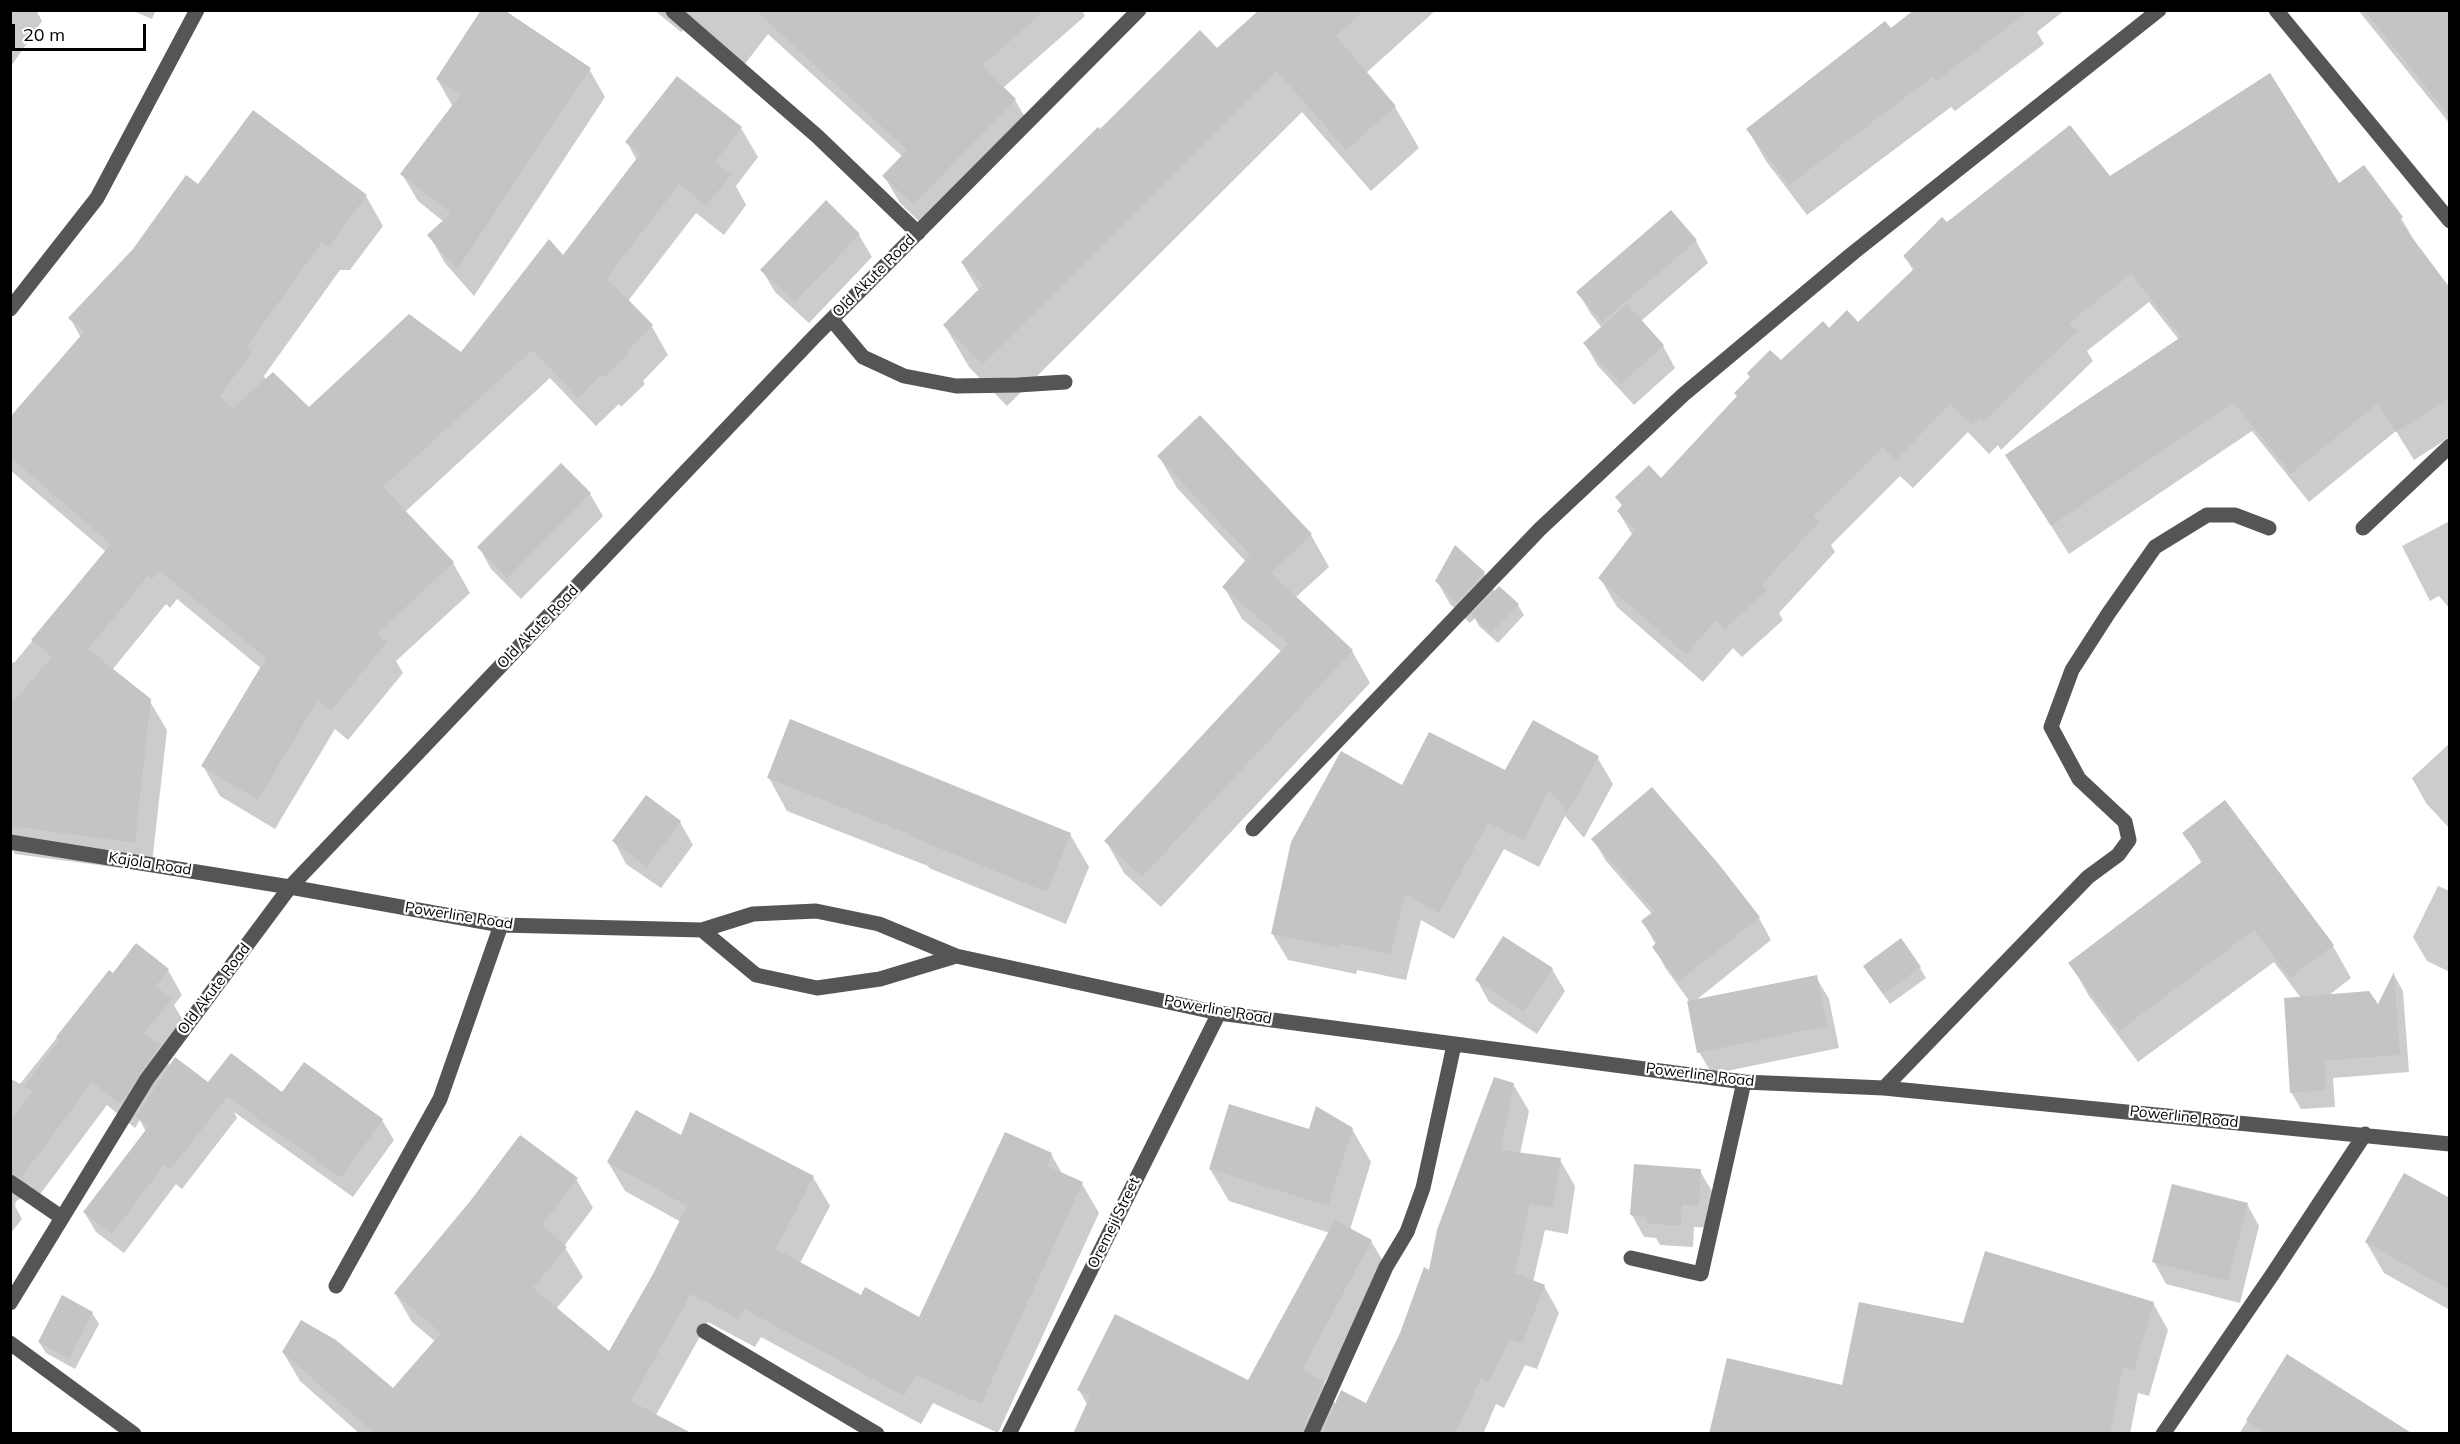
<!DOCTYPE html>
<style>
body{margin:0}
#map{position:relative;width:2460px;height:1444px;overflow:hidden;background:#fff;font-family:Mulish,sans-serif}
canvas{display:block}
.frame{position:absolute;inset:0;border:12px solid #000;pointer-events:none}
.scale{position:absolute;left:12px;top:24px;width:134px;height:27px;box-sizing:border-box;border:3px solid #000;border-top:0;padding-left:8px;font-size:18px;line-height:21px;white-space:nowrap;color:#000;-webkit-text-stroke:4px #fff;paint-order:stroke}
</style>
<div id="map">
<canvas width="2460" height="1444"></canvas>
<div class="frame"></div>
<div class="scale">20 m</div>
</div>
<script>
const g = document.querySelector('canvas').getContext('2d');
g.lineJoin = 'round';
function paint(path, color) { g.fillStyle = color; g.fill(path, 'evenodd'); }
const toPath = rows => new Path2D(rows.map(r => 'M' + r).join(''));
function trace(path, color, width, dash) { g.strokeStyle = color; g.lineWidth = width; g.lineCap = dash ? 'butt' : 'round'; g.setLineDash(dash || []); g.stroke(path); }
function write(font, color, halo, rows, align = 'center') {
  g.font = font + ' Mulish,sans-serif'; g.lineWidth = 4.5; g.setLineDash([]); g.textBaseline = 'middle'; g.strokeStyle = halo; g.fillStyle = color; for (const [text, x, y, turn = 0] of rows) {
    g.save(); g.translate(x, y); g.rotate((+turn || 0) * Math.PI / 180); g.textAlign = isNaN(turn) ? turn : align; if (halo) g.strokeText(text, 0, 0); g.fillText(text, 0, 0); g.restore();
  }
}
const shadow = toPath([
 [10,10,36,10,42,21,10,68],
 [131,10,156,10,152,19],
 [654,10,1082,10,1085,16,1003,88,1015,100,1031,127,929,231,900,203,884,176,903,157,768,34,741,69,686,28,681,32],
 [1262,10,1436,10,1366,73,1395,107,1419,148,1371,191,1302,112,1007,406,969,367,945,326,979,291,962,263],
 [1916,10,2065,10,2037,32,2044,44,1955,111,1951,107,1807,215,1766,161,1748,130],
 [2358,10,2450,10,2450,124],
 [589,69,605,97,474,296,445,263,429,235,444,222,418,201,402,174,453,107,437,79],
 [741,128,758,157,736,186,746,205,724,235,696,213,628,301,651,325,668,355,643,381,645,384,621,407,619,404,596,426,550,378,405,512,453,563,470,593,396,661,403,673,348,740,335,729,275,829,220,796,203,766,262,669,177,599,170,608,166,604,112,670,149,700,167,730,151,872,15,854,10,846,10,660,14,663,106,552,10,470,10,419,81,338,70,318,198,186,366,196,383,226,350,270,340,270,264,376,266,380,309,409,461,354,563,257,637,161,627,142],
 [2109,178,2339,185,2401,218,2418,247,2450,291,2450,437,2414,460,2396,431,2309,502,2252,431,2069,554,2007,456,2179,340,2149,302,2087,351,2093,361,2001,450,1998,445,1989,454,1968,432,1913,488,1900,476,1831,545,1835,552,1779,613,1783,620,1742,657,1733,648,1703,682,1617,607,1600,578,1633,536,1618,511,1623,507,1617,498,1661,480,1781,362,1829,330,1858,324,1913,270,1905,257,1947,224],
 [1671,212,1696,241,1708,263,1641,321,1663,346,1675,368,1634,405,1598,366,1585,344,1602,328,1591,314,1578,292],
 [859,235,872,257,809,323,775,292,762,270],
 [1200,417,1311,535,1329,567,1295,598,1352,651,1370,683,1161,907,1124,873,1106,841,1282,652,1242,619,1224,587,1246,562,1177,488,1159,456],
 [561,465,590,494,603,516,521,599,491,569,479,547],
 [2450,521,2450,609,2439,596,2430,601,2402,546],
 [1456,547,1484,573,1495,592,1518,605,1524,615,1498,643,1479,626,1475,618,1470,623,1450,604,1437,581],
 [2450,743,2450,829,2426,803,2412,778],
 [1597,757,1613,784,1584,838,1565,816,1539,867,1504,849,1454,939,1421,920,1406,980,1357,970,1356,974,1288,960,1272,933,1403,787],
 [769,778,1070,834,1089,867,1066,924,929,868,928,866,787,811],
 [646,797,680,822,693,845,661,888,626,864,614,841],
 [2184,833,2333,946,2351,978,2328,996,2378,1007,2394,975,2403,991,2409,1072,2333,1078,2335,1107,2301,1109,2291,1092,2301,998,2274,962,2138,1062,2089,996,2070,963,2202,864],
 [1593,839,1759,918,1771,940,1695,1001,1816,977,1829,999,1839,1048,1712,1074,1699,1052,1690,1002,1666,969,1654,947,1656,945,1643,922,1652,914,1606,861],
 [2438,886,2450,891,2450,972,2427,961,2413,937],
 [1920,968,1926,978,1890,1004,1871,977],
 [1552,969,1565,991,1537,1034,1489,1002,1477,980],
 [168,970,182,995,174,1005,185,1024,162,1053,171,1067,208,1084,283,1094,382,1120,394,1140,353,1197,234,1112,237,1118,182,1189,176,1184,124,1253,96,1232,84,1212,146,1132,140,1120,135,1128,107,1105,35,1201,26,1196,16,1201,15,1206,22,1219,10,1234,10,1078,20,1084,109,972,113,975],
 [1513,1084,1529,1111,1520,1154,1560,1160,1575,1186,1568,1234,1545,1230,1533,1282,1544,1286,1559,1313,1537,1369,1525,1365,1504,1408,1496,1404,1483,1434,1075,1434,1088,1406,1079,1390,1248,1382,1330,1233,1229,1201,1210,1169,1310,1131,1352,1129,1371,1162,1350,1230,1371,1241,1387,1268,1324,1384,1336,1405,1367,1405,1430,1273],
 [682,1137,813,1177,830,1206,800,1263,862,1297,920,1320,1051,1154,1063,1175,1082,1184,1099,1213,998,1433,933,1403,921,1424,761,1337,755,1347,708,1322,656,1415,690,1434,360,1434,300,1381,283,1352,393,1390,436,1342,412,1322,395,1293,576,1179,593,1208,564,1246,583,1277,556,1309,610,1353,654,1275,681,1222,625,1191,608,1162],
 [1700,1171,1713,1193,1711,1228,1694,1227,1693,1247,1660,1245,1656,1238,1644,1237,1632,1215],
 [2450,1200,2450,1310,2384,1273,2366,1242],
 [2247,1204,2259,1226,2240,1303,2166,1284,2154,1262],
 [2153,1303,2168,1330,2149,1396,2138,1393,2130,1434,2106,1434,1843,1387,1964,1325],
 [92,1313,99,1324,75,1369,46,1353,39,1342],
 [2288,1356,2410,1434,2239,1434]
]);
const building = toPath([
 [481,10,504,10,591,68,457,270,427,235,451,213,400,174,460,95,436,79],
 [755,10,1045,10,982,66,1016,99,913,205,882,176,907,150],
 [1259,10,1365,10,1336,36,1396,106,1346,150,1277,71,982,365,943,325,983,285,961,262,1098,127,1100,129,1200,30,1217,48],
 [1914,10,2030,10,1936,81,1932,77,1789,185,1746,129,1885,21,1891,28],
 [2364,10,2450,10,2450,117],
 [2270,73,2339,183,2364,165,2403,217,2399,220,2450,288,2450,397,2396,432,2378,403,2291,474,2234,403,2051,526,2005,455,2181,337,2131,274,2069,323,2077,331,1983,422,1980,417,1971,425,1950,404,1896,460,1883,447,1813,517,1819,522,1762,584,1767,590,1725,629,1716,620,1686,654,1598,578,1635,530,1617,511,1622,505,1615,497,1649,465,1661,478,1737,396,1734,393,1750,377,1747,373,1770,350,1781,360,1823,321,1829,328,1847,310,1858,322,1915,268,1903,256,1942,217,1947,222,2070,125,2110,176],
 [677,76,742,127,715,162,731,175,706,206,679,184,607,278,653,325,626,351,629,354,603,378,601,375,578,398,532,350,383,487,454,562,377,634,387,642,331,711,318,700,258,800,201,766,266,658,160,571,152,579,148,576,88,649,151,699,135,843,10,826,10,705,52,657,31,640,111,544,10,457,10,417,84,332,68,318,133,249,186,175,198,184,253,110,367,195,329,247,322,242,246,348,252,352,220,396,233,408,273,372,309,407,409,314,461,352,549,239,563,255,640,154,625,142],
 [826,200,860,234,795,302,760,270],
 [1671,210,1697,240,1602,322,1576,292],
 [1627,304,1664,345,1621,384,1583,343],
 [1200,415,1312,534,1271,573,1353,650,1142,877,1104,841,1288,643,1222,587,1250,555,1157,456],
 [561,463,591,493,507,578,477,547],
 [1455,545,1485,572,1457,602,1435,581],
 [1499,586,1519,604,1491,633,1471,615],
 [790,719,1071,833,1047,892,909,836,909,834,767,778],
 [1533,720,1599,756,1568,812,1549,790,1524,840,1488,823,1439,913,1405,894,1391,954,1342,944,1340,948,1271,934,1291,842,1341,751,1402,785,1429,732,1505,770],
 [1652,787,1717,862,1760,917,1678,982,1652,947,1657,942,1641,921,1654,911,1591,839],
 [646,795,681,821,647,867,612,841],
 [2225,800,2334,945,2290,978,2254,930,2119,1031,2068,963,2203,861,2182,833],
 [1503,936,1553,968,1524,1012,1475,980],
 [1901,938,1921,967,1883,994,1863,966],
 [136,943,169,969,156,986,172,999,144,1033,160,1045,120,1104,92,1082,21,1178,10,1172,10,1121,32,1092,24,1086,60,1039,56,1037,109,970,113,973],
 [2394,972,2400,1055,2325,1061,2326,1090,2290,1093,2284,998,2369,991,2378,1004],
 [1817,975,1827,1026,1697,1053,1687,1001],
 [231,1053,282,1092,304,1062,383,1119,341,1178,219,1091,227,1097,170,1170,164,1165,112,1234,83,1212,148,1127,136,1116,175,1057,208,1082],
 [1494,1077,1514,1083,1501,1150,1561,1158,1553,1208,1530,1204,1515,1273,1545,1285,1522,1343,1510,1339,1489,1382,1481,1378,1455,1434,1322,1434,1341,1390,1366,1403,1400,1333,1424,1267,1429,1270,1437,1230],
 [1229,1104,1309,1129,1316,1106,1353,1128,1328,1206,1209,1169],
 [636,1110,681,1135,690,1112,814,1176,776,1249,861,1295,865,1287,919,1317,1005,1132,1052,1153,1047,1166,1083,1182,981,1404,916,1375,904,1396,744,1309,738,1319,691,1294,631,1401,693,1434,375,1434,282,1352,301,1320,336,1340,393,1388,441,1333,394,1293,471,1200,520,1135,578,1178,542,1225,567,1247,533,1288,609,1351,653,1274,687,1206,607,1162],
 [1634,1164,1701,1169,1699,1206,1682,1205,1681,1226,1646,1223,1646,1217,1630,1215],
 [2404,1173,2450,1198,2450,1290,2365,1242],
 [2172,1184,2248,1203,2228,1281,2152,1262],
 [1335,1220,1372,1240,1302,1370,1324,1381,1301,1434,1073,1434,1090,1396,1077,1390,1115,1314,1248,1380],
 [1985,1251,2154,1302,2134,1370,2123,1367,2110,1434,1709,1434,1727,1358,1842,1385,1859,1302,1963,1323],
 [62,1295,93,1312,69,1359,38,1342],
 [2287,1354,2413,1434,2267,1434,2246,1420]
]);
const minor = toPath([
 [2276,10,2450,221],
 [673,11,817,136,918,233],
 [10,309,97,198,197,10],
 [832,320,863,357,904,376,956,386,1018,385,1065,382],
 [2363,528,2450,446],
 [1253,829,1540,529,1683,395,1853,253,2159,10],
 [10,842,290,887,501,925,702,930,753,914,816,911,879,924,956,956,1219,1013,1744,1082,1884,1088,2450,1144],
 [702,930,756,975,817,988,880,979,956,956],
 [1884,1088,2088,877,2118,855,2129,840,2125,822,2079,779,2051,727,2072,670,2108,614,2155,547,2207,515,2235,515,2269,528],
 [10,1182,61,1217],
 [1631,1258,1701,1274,1744,1082],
 [336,1286,440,1099,501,925],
 [10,1303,147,1079,290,887,814,337,1139,10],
 [704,1331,877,1434],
 [10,1343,134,1434],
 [1009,1434,1219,1013],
 [1311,1434,1386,1267,1407,1232,1423,1188,1454,1045],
 [2163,1434,2272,1275,2365,1134]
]);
const streetNames = [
 ["Old Akute Road",874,276,-45],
 ["Old Akute Road",538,627,-46],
 ["Kajola Road",150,864,9],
 ["Powerline Road",459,916,9],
 ["Old Akute Road",214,989,-53],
 ["Powerline Road",1218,1010,10],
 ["Powerline Road",1700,1075,7],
 ["Powerline Road",2184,1117,6],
 ["Oremeji Street",1114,1223,-64]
];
paint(shadow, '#0003');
paint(building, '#c4c4c4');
trace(minor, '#555', 15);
write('15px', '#000', '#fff', streetNames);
</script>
